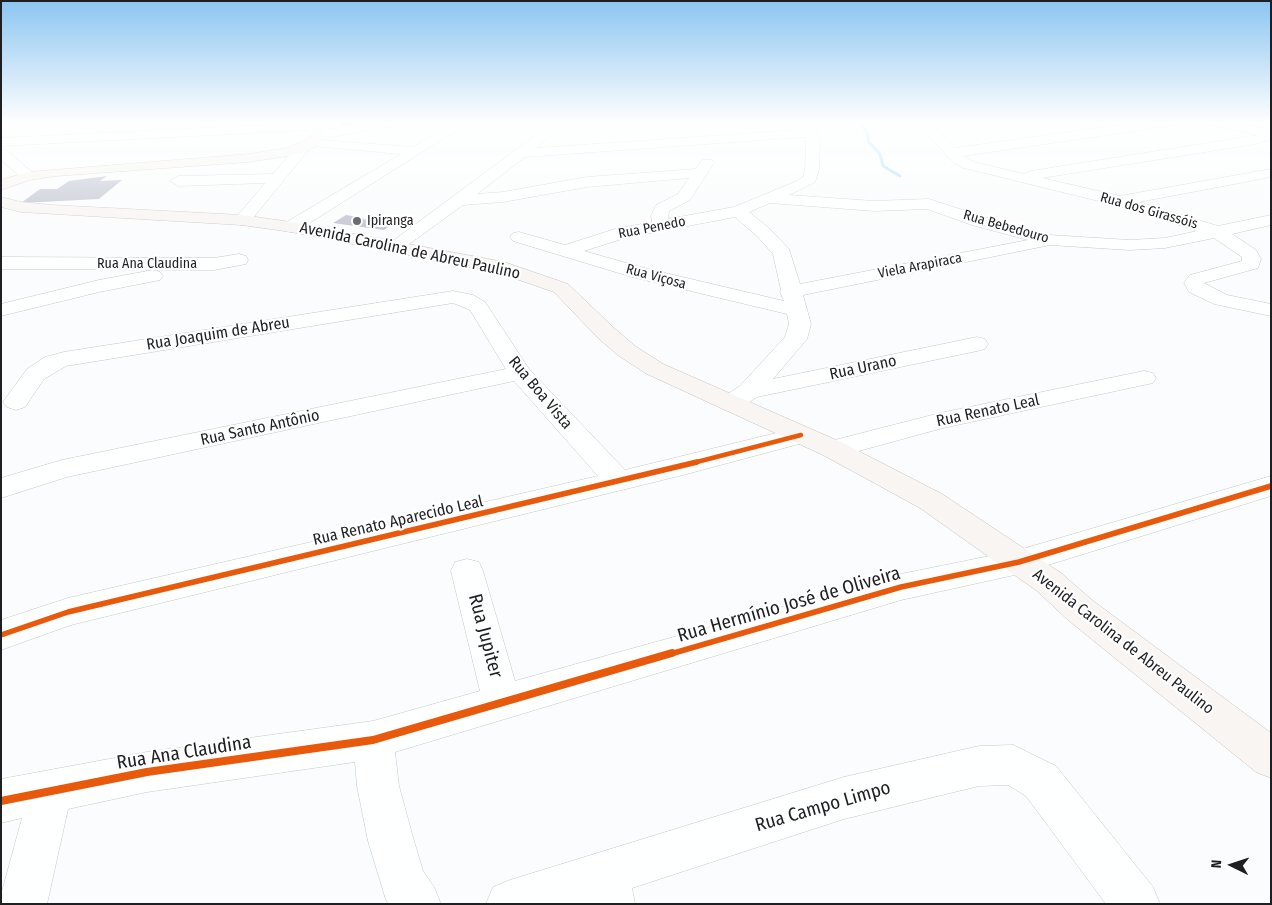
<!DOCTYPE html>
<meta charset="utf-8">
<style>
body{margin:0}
#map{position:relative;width:1272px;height:905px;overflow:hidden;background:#fbfcfd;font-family:"Fira Sans Condensed",sans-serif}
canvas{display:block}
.frame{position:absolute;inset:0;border:2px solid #1e1f22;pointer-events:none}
.north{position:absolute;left:1207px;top:840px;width:50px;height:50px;-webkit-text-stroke:4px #fff;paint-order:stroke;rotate:274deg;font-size:14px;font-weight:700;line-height:20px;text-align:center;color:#1e1f22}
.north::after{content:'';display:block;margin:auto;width:18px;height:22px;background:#1e1f22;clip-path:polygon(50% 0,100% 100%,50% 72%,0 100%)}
</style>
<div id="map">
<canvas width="1272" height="905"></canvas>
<div class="frame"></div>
<div class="north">N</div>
</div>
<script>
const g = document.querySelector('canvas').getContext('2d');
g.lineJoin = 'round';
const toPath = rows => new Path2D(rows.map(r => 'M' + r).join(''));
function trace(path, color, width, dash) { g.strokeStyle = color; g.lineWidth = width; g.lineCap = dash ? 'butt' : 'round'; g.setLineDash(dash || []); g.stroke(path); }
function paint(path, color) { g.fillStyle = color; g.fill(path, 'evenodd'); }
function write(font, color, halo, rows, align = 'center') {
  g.font = font + ' "Fira Sans Condensed",sans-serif'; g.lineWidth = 4.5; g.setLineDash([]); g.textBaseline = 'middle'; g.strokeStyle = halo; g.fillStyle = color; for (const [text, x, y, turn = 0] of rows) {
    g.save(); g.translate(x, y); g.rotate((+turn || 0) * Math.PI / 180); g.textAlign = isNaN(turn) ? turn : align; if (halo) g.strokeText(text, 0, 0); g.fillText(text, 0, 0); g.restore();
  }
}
const stream = toPath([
 [858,121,867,132,869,142,880,154,883,166,900,176]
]);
const building = toPath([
 [342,121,356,121,358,123,338,127],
 [107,176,100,181,122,180,99,199,21,203,40,189,57,189,69,181],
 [346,215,364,218,362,219,394,223,384,230,333,223]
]);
const minor = toPath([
 [375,121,402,121,396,125,327,138,321,134,327,130,375,121],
 [456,121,471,121,297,231,291,232,285,231,282,227,285,223,401,154,313,146,308,145,306,142,308,139,413,147,456,121],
 [555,121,569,121,536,148,797,130,787,121,801,121,814,130,820,141,819,170,815,182,789,195,874,201,929,199,984,217,1049,235,1130,240,1165,238,1197,231,1115,205,964,168,954,163,915,121,928,121,955,148,1147,121,1181,121,1175,125,963,156,974,162,1024,174,1031,171,1258,135,1206,124,1204,121,1229,121,1268,129,1271,131,1271,139,1255,144,1042,178,1120,196,1271,169,1271,177,1139,202,1218,226,1271,215,1271,225,1232,234,1256,250,1261,259,1258,268,1204,283,1227,295,1271,304,1271,316,1214,304,1189,292,1184,283,1190,275,1242,261,1242,257,1214,238,1165,248,1130,250,1050,245,803,295,811,324,807,339,773,379,977,337,985,339,988,344,985,349,977,351,757,397,741,407,732,410,723,407,719,402,723,397,740,386,785,337,789,324,787,314,632,277,513,241,510,237,513,233,519,232,565,245,615,229,652,222,651,216,656,205,678,194,689,178,587,187,503,202,463,205,401,250,389,250,386,246,555,121],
 [805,137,806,141,805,170,803,177,797,181,734,207,668,219,669,211,690,200,714,163,712,160,702,160,696,169,587,177,503,192,477,194,525,157,805,137],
 [770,203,874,211,927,209,972,225,1028,240,800,284,789,249,770,229,749,212,770,203],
 [735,217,758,237,773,254,781,290,780,292,784,301,644,268,584,251,625,238,735,217],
 [324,122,328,123,330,126,328,129,1,146,1,138,324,122],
 [303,144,310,148,248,224,242,225,236,224,234,220,265,183,178,186,170,181,178,176,273,174,298,145,303,144],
 [1,149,6,150,33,173,35,176,33,179,23,179,1,160,1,149],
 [239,254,246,256,248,260,246,264,214,270,1,269,1,257,214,258,239,254],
 [153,270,160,272,163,276,160,280,99,292,1,316,1,304,99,280,153,270],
 [453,291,473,295,485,302,529,369,625,470,801,427,810,429,814,435,810,441,683,475,71,625,1,650,1,620,68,598,598,476,514,381,67,477,1,498,1,478,62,460,506,369,470,310,453,303,66,366,44,379,25,407,16,410,7,407,3,402,27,369,45,357,64,352,453,291],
 [1144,371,1153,373,1156,378,1153,383,943,428,833,458,823,455,819,449,823,443,940,413,1144,371],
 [1271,476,1271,496,1019,574,901,600,395,752,399,786,414,841,423,871,434,887,441,904,389,904,386,900,368,841,357,786,355,762,147,792,68,809,47,904,1,904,1,895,22,818,1,823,1,779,147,752,373,721,480,691,451,571,455,562,467,559,479,562,483,571,515,681,901,574,1019,550,1271,476],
 [1013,745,1056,766,1153,887,1160,904,1106,904,1026,796,1008,785,979,786,844,819,632,888,635,904,486,904,493,887,510,880,844,777,979,746,1013,745]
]);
const major = toPath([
 [321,121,334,121,318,145,308,151,288,156,249,162,56,176,30,180,1,190,1,180,28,172,249,154,287,148,308,139,321,121],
 [1,197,21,202,52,205,242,215,291,222,504,262,568,284,614,328,635,346,663,364,843,443,942,494,1061,573,1092,600,1271,733,1271,778,1256,772,1068,620,1037,591,920,508,823,455,647,374,619,356,598,338,554,292,499,273,291,232,242,225,21,212,1,207,1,197]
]);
const cyclewayFar2 = toPath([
 [693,463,801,435]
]);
const cyclewayFar1 = toPath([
 [1,635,68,612,697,462],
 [667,655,901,587,1019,562,1271,486]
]);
const cycleway = toPath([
 [1,801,147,772,373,740,672,653]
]);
const markers = [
 [357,221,5,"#6b6c6f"]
];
const farStreetnames = [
 ["Rua dos Girassóis",1149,211,16],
 ["Rua Bebedouro",1006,227,16],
 ["Rua Penedo",652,228,-11],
 ["Rua Ana Claudina",147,264],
 ["Viela Arapiraca",920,266,-11],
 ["Rua Viçosa",656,277,15]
];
const farPoinames = [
 ["Ipiranga",367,221]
];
const streetNames = [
 ["Avenida Carolina de Abreu Paulino",410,251,12],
 ["Rua Joaquim de Abreu",218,334,-9],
 ["Rua Urano",863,368,-12],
 ["Rua Boa Vista",540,393,50],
 ["Rua Renato Leal",988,411,-12],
 ["Rua Santo Antônio",260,428,-12],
 ["Rua Renato Aparecido Leal",398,521,-13],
 ["Avenida Carolina de Abreu Paulino",1123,642,38]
];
const nearStreetnames = [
 ["Rua Hermínio José de Oliveira",789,605,-16],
 ["Rua Jupiter",485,636,75],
 ["Rua Ana Claudina",184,753,-9],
 ["Rua Campo Limpo",823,807,-16]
];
trace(stream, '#a3defe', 3);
paint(building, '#bdc1ce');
trace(minor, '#c6c7c9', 1);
trace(major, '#c8c2be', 1);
paint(minor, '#feffff');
paint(major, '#f8f5f3');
trace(cyclewayFar2, '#e8590c', 4.5);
trace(cyclewayFar1, '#e8590c', 5.5);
trace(cycleway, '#e8590c', 8);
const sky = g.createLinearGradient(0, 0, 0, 248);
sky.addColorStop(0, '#8cc5f1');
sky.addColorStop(0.49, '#fdfefe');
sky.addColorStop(1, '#fdfefe00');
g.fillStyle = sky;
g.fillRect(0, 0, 1272, 248);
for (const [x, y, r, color] of markers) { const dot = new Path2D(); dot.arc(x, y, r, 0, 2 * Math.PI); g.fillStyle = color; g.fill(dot); trace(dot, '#fff', 2); }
write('14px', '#1e1f22', '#fff', farStreetnames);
write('14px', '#1e1f22', '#fff', farPoinames, 'left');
write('16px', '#1e1f22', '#fff', streetNames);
write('19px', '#1e1f22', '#fff', nearStreetnames);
</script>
